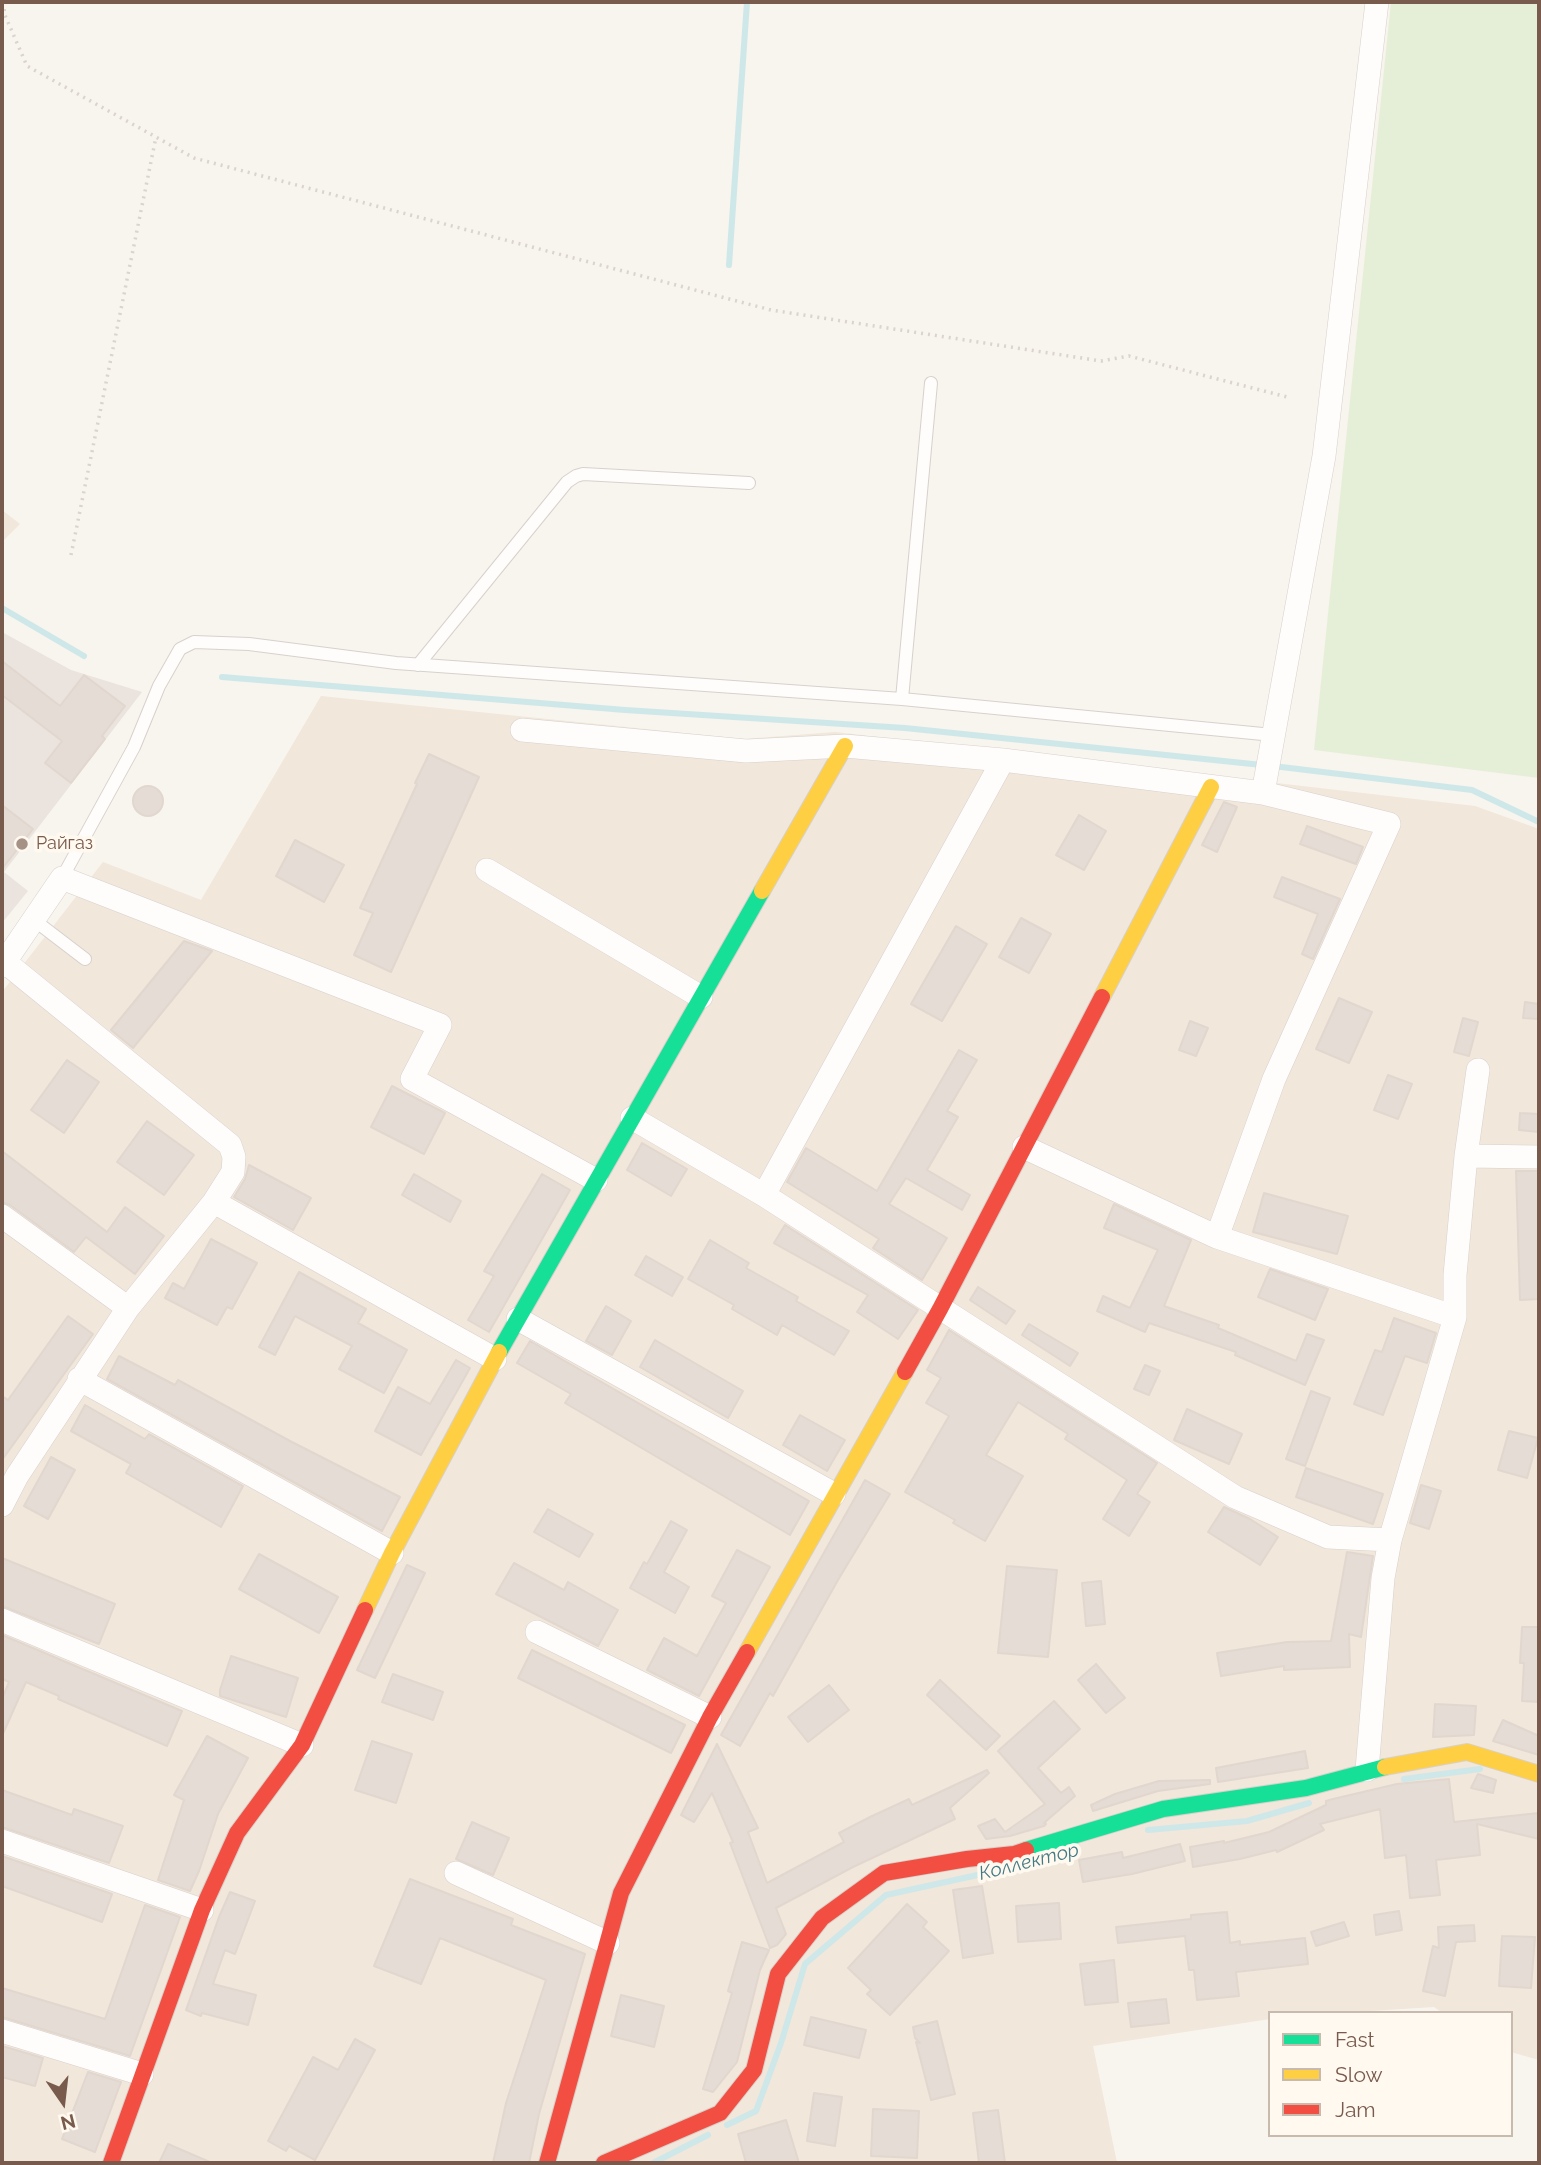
<!DOCTYPE html>
<meta charset="utf-8">
<style>
body{margin:0}
#map{position:relative;width:1541px;height:2165px;overflow:hidden;background:#f8f4ee;font-family:Raleway,sans-serif}
canvas{display:block}
.frame{position:absolute;inset:0;border:4px solid #785b4c;pointer-events:none}
.legend{position:absolute;left:1268px;top:2011px;width:245px;height:126px;box-sizing:border-box;background:#fff9f0;border:2px solid #c9baae;margin:0;padding:9px 12px;list-style:none;font-size:21px;color:#785b4c}
.legend li{display:flex;align-items:center;gap:14px;height:35px}
.legend b{width:35px;border:2px solid #c9baae}
.north{position:absolute;left:28px;top:2067px;width:70px;height:70px;-webkit-text-stroke:5px #fff9f0;paint-order:stroke;rotate:166deg;font-size:19px;font-weight:700;line-height:28px;text-align:center;color:#785b4c}
.north::after{content:'';display:block;margin:auto;width:24px;height:32px;background:#785b4c;clip-path:polygon(50% 0,100% 100%,50% 72%,0 100%)}
</style>
<div id="map">
<canvas width="1541" height="2165"></canvas>
<div class="frame"></div>
<ul class="legend">
<li><b style="height:9px;background:#16e098"></b>Fast</li>
<li><b style="height:9px;background:#ffcf43"></b>Slow</li>
<li><b style="height:9px;background:#f24e42"></b>Jam</li>
</ul>
<div class="north">N</div>
</div>
<script>
const g = document.querySelector('canvas').getContext('2d');
g.lineJoin = 'round';
function paint(path, color) { g.fillStyle = color; g.fill(path, 'evenodd'); }
const toPath = rows => new Path2D(rows.map(r => 'M' + r).join(''));
function trace(path, color, width, dash) { g.strokeStyle = color; g.lineWidth = width; g.lineCap = dash ? 'butt' : 'round'; g.setLineDash(dash || []); g.stroke(path); }
function write(font, color, halo, rows, align = 'center') {
  g.font = font + ' Raleway,sans-serif'; g.lineWidth = 7; g.setLineDash([]); g.textBaseline = 'middle'; g.strokeStyle = halo; g.fillStyle = color; for (const [text, x, y, turn = 0] of rows) {
    g.save(); g.translate(x, y); g.rotate((+turn || 0) * Math.PI / 180); g.textAlign = isNaN(turn) ? turn : align; if (halo) g.strokeText(text, 0, 0); g.fillText(text, 0, 0); g.restore();
  }
}
const residential = toPath([
 [2,510,20,524,2,542],
 [321,696,744,739,835,732,1475,806,1539,829,1539,2060,1511,2052,1511,2013,1443,2013,1434,2007,1337,2013,1270,2013,1270,2019,1093,2046,1117,2163,2,2163,2,992,103,862,201,900]
]);
const industrial = toPath([
 [2,632,71,670,142,692,4,872,28,891,2,923]
]);
const green = toPath([
 [1391,2,1539,2,1539,778,1314,750]
]);
const stream = toPath([
 [729,265,747,2],
 [2,608,84,656],
 [222,677,625,710,905,728,1262,765],
 [1273,766,1472,790,1539,822],
 [1404,1779,1480,1769],
 [1148,1830,1247,1821,1309,1803],
 [727,2125,756,2111,781,2043,805,1964,886,1895,996,1871],
 [653,2163,708,2135]
]);
const building = toPath([
 [2,661,60,706,84,675,125,706,102,736,105,739,71,783,45,763,62,741,2,695,2,661],
 [429,754,479,777,391,972,354,955,373,913,360,908,417,784,415,783,429,754],
 '133 801a15 15 0 1 1 30 0a15 15 0 1 1-30 0Z',
 [1224,802,1237,807,1217,852,1202,845,1224,802],
 [2,805,33,829,2,869,2,805],
 [1079,815,1106,831,1084,870,1056,855,1079,815],
 [1307,826,1363,847,1356,864,1300,844,1307,826],
 [295,840,344,865,324,902,276,876,295,840],
 [1282,877,1340,899,1313,959,1302,954,1318,914,1274,897,1282,877],
 [1021,918,1051,934,1029,973,999,957,1021,918],
 [956,926,987,944,942,1021,911,1004,956,926],
 [184,941,212,951,133,1048,111,1030,184,941],
 [1339,998,1372,1012,1349,1063,1316,1049,1339,998],
 [1525,1002,1539,1004,1539,1019,1523,1018,1525,1002],
 [1463,1018,1478,1022,1469,1056,1454,1052,1463,1018],
 [1190,1021,1208,1028,1196,1056,1179,1050,1190,1021],
 [959,1050,977,1060,947,1111,958,1117,927,1170,970,1195,962,1210,906,1178,889,1204,947,1238,922,1280,873,1248,879,1239,787,1182,806,1148,877,1191,959,1050],
 [67,1060,99,1082,64,1133,31,1110,67,1060],
 [1388,1075,1412,1084,1398,1119,1374,1110,1388,1075],
 [392,1086,445,1113,424,1154,371,1127,392,1086],
 [1520,1113,1539,1114,1539,1132,1519,1130,1520,1113],
 [147,1121,194,1155,164,1195,117,1162,147,1121],
 [642,1143,687,1169,671,1196,627,1170,642,1143],
 [2,1151,107,1232,125,1207,164,1236,135,1274,86,1237,74,1252,10,1205,2,1202,2,1151],
 [249,1165,311,1198,293,1230,234,1197,245,1179,249,1165],
 [1516,1171,1539,1171,1539,1299,1520,1300,1516,1171],
 [414,1174,461,1201,450,1222,402,1195,414,1174],
 [542,1174,570,1190,489,1332,468,1320,494,1276,484,1271,542,1174],
 [1264,1193,1348,1216,1337,1254,1253,1232,1264,1193],
 [1114,1204,1191,1240,1164,1306,1219,1325,1218,1328,1296,1361,1307,1334,1324,1340,1305,1385,1235,1355,1236,1352,1149,1323,1145,1332,1097,1311,1103,1296,1130,1308,1158,1250,1104,1228,1114,1204],
 [785,1225,918,1310,898,1339,857,1312,868,1295,774,1243,785,1225],
 [211,1239,257,1263,232,1309,227,1307,217,1325,165,1298,173,1283,184,1289,211,1239],
 [710,1240,749,1263,746,1268,798,1297,796,1301,849,1331,834,1355,782,1325,777,1335,732,1309,734,1305,688,1279,710,1240],
 [646,1256,683,1277,672,1296,635,1275,646,1256],
 [1270,1269,1328,1289,1315,1320,1258,1297,1270,1269],
 [299,1272,366,1309,358,1323,407,1350,384,1393,339,1369,352,1346,295,1316,275,1355,259,1347,299,1272],
 [978,1287,1015,1311,1006,1324,970,1300,978,1287],
 [606,1306,631,1321,612,1355,586,1341,606,1306],
 [68,1316,93,1334,2,1460,2,1396,8,1400,68,1316],
 [1394,1318,1436,1333,1427,1363,1405,1356,1383,1415,1354,1404,1375,1350,1382,1352,1394,1318],
 [1029,1324,1078,1353,1070,1366,1022,1335,1029,1324],
 [949,1330,1157,1463,1137,1494,1150,1502,1129,1536,1103,1519,1127,1480,1065,1439,1068,1434,1018,1402,986,1455,1023,1476,985,1541,953,1523,955,1520,905,1492,949,1416,926,1403,941,1378,927,1370,949,1330],
 [655,1340,743,1391,728,1418,640,1367,655,1340],
 [530,1341,809,1501,790,1535,565,1403,571,1394,517,1363,530,1341],
 [119,1356,175,1385,178,1380,290,1441,400,1497,382,1531,107,1379,119,1356],
 [456,1360,470,1368,421,1455,375,1431,398,1387,430,1404,456,1360],
 [1145,1365,1160,1371,1149,1395,1134,1389,1145,1365],
 [1311,1391,1330,1398,1305,1466,1286,1459,1311,1391],
 [85,1405,145,1439,149,1434,243,1486,221,1527,126,1473,131,1464,71,1431,85,1405],
 [1187,1409,1242,1434,1229,1464,1174,1440,1187,1409],
 [800,1415,845,1440,827,1471,783,1445,800,1415],
 [1509,1431,1538,1438,1527,1478,1498,1470,1509,1431],
 [51,1457,75,1470,48,1519,24,1506,51,1457],
 [1306,1468,1383,1494,1373,1524,1296,1497,1306,1468],
 [865,1480,890,1494,838,1580,773,1696,770,1693,740,1746,721,1735,865,1480],
 [1421,1485,1441,1491,1429,1529,1410,1523,1421,1485],
 [1224,1507,1250,1519,1278,1537,1260,1565,1208,1532,1224,1507],
 [548,1509,593,1534,579,1557,534,1532,548,1509],
 [671,1521,687,1530,664,1572,689,1587,675,1613,630,1588,644,1562,647,1564,671,1521],
 [737,1550,770,1567,699,1696,647,1670,664,1638,697,1656,726,1603,712,1596,737,1550],
 [1347,1552,1373,1556,1361,1637,1349,1634,1350,1667,1284,1670,1284,1666,1221,1676,1217,1653,1287,1642,1331,1641,1347,1552],
 [259,1554,338,1597,319,1633,239,1589,259,1554],
 [2,1558,115,1604,99,1644,2,1606,2,1558],
 [514,1563,564,1590,568,1582,618,1610,598,1646,496,1594,514,1563],
 [407,1565,425,1573,375,1678,357,1670,407,1565],
 [1007,1566,1057,1570,1048,1657,998,1653,1007,1566],
 [1101,1581,1105,1624,1086,1626,1082,1583,1101,1581],
 [1522,1627,1539,1627,1539,1702,1522,1701,1524,1663,1520,1663,1522,1627],
 [2,1635,182,1711,167,1746,58,1699,59,1696,26,1682,2,1736,2,1699,9,1682,2,1679,2,1635],
 [532,1650,685,1725,671,1753,518,1678,532,1650],
 [231,1656,298,1678,286,1717,220,1696,220,1690,231,1656],
 [1096,1664,1125,1698,1106,1713,1078,1680,1096,1664],
 [393,1674,443,1692,433,1720,382,1702,393,1674],
 [940,1680,1000,1736,986,1750,927,1695,940,1680],
 [829,1685,849,1710,808,1742,788,1717,829,1685],
 [1054,1701,1080,1729,1038,1768,1061,1793,1069,1787,1075,1796,1044,1823,1046,1824,1044,1826,1010,1836,986,1839,978,1826,995,1819,1005,1832,1045,1804,998,1751,1054,1701],
 [1435,1704,1476,1706,1474,1735,1433,1737,1435,1704],
 [1503,1720,1539,1736,1539,1755,1493,1741,1503,1720],
 [207,1736,248,1758,218,1814,199,1871,190,1891,158,1880,184,1800,174,1795,207,1736],
 [372,1741,412,1754,396,1803,355,1790,372,1741],
 [717,1744,758,1828,748,1832,767,1883,844,1842,839,1833,870,1817,909,1799,912,1805,987,1770,989,1773,950,1808,955,1819,853,1867,776,1908,786,1934,777,1945,770,1948,730,1843,733,1842,712,1793,694,1822,681,1815,717,1744],
 [1305,1751,1308,1768,1218,1782,1216,1768,1305,1751],
 [1478,1774,1496,1780,1493,1793,1471,1788,1478,1774],
 [1449,1779,1454,1822,1539,1813,1539,1839,1477,1824,1480,1855,1436,1860,1440,1895,1410,1898,1406,1855,1385,1858,1380,1809,1320,1824,1324,1830,1277,1852,1276,1850,1240,1859,1193,1867,1190,1847,1224,1841,1224,1843,1269,1832,1326,1805,1326,1801,1333,1799,1397,1784,1449,1779],
 [1210,1780,1210,1784,1158,1791,1093,1811,1091,1805,1115,1794,1159,1781,1210,1780],
 [2,1790,72,1815,74,1809,123,1826,109,1863,2,1827,2,1790],
 [472,1822,509,1838,493,1875,456,1859,472,1822],
 [1180,1844,1185,1861,1132,1874,1083,1882,1079,1860,1122,1852,1123,1858,1180,1844],
 [2,1856,112,1894,102,1922,2,1886,2,1856],
 [410,1879,513,1919,511,1925,585,1954,539,2114,529,2163,493,2163,506,2103,546,1980,440,1938,421,1984,374,1966,410,1879],
 [982,1886,993,1953,963,1958,953,1890,982,1886],
 [230,1892,255,1901,235,1954,225,1950,213,1984,256,1995,248,2025,202,2013,201,2016,186,2010,219,1917,230,1892],
 [1059,1903,1061,1939,1018,1942,1016,1906,1059,1903],
 [907,1904,927,1922,923,1927,949,1951,890,2015,867,1994,871,1990,848,1968,907,1904],
 [145,1905,180,1917,130,2056,2,2017,2,1988,105,2019,145,1905],
 [1399,1911,1402,1930,1376,1935,1374,1915,1399,1911],
 [1227,1912,1230,1943,1240,1941,1240,1945,1305,1938,1308,1964,1236,1972,1239,1996,1197,2000,1194,1970,1189,1970,1185,1936,1118,1943,1116,1927,1191,1919,1191,1915,1227,1912],
 [1344,1922,1349,1936,1316,1946,1311,1932,1344,1922],
 [1474,1925,1475,1941,1456,1942,1445,1996,1423,1991,1433,1946,1439,1948,1438,1927,1474,1925],
 [1502,1936,1535,1937,1531,1988,1499,1986,1502,1936],
 [742,1942,769,1950,760,1970,737,2062,713,2092,703,2089,732,1993,728,1991,742,1942],
 [1114,1960,1118,2002,1085,2005,1080,1964,1114,1960],
 [621,1995,664,2006,654,2047,611,2036,621,1995],
 [1166,1999,1169,2023,1131,2027,1128,2003,1166,1999],
 [811,2017,866,2030,859,2058,804,2045,811,2017],
 [937,2021,955,2094,931,2100,916,2042,920,2043,915,2038,913,2027,937,2021],
 [355,2039,375,2050,315,2160,289,2146,286,2151,268,2141,313,2057,338,2070,355,2039],
 [2,2046,43,2058,35,2086,2,2077,2,2046],
 [88,2072,121,2082,95,2152,62,2139,88,2072],
 [814,2093,842,2097,835,2146,807,2141,814,2093],
 [873,2109,919,2111,917,2158,871,2156,873,2109],
 [998,2110,1005,2163,979,2163,973,2113,998,2110],
 [786,2120,799,2163,746,2163,738,2134,786,2120],
 [168,2144,212,2163,159,2163,168,2144]
]);
const path = toPath([
 [5,2,4,13,27,66,194,158,771,310,1101,361,1129,356,1291,398],
 [71,555,156,137]
]);
const lane = toPath([
 [418,665,567,482,576,476,583,474,749,483],
 [902,699,931,383],
 [62,878,134,747,159,686,180,649,194,642,249,644,396,663,902,699,1273,735],
 [34,920,85,959]
]);
const street = toPath([
 [522,730,746,751,845,746,1003,760,1263,793,1389,824,1274,1079,1217,1237],
 [1263,793,1324,456,1377,2],
 [487,870,701,997],
 [2,966,62,878,440,1025,412,1079,596,1180],
 [632,1118,764,1195,1235,1497,1328,1537,1390,1540],
 [1024,1147,1217,1237,1455,1317],
 [1466,1156,1539,1157],
 [764,1195,1003,760],
 [214,1202,495,1359],
 [2,1216,128,1308],
 [518,1319,834,1494],
 [79,1379,392,1553],
 [2,1505,17,1476,128,1308,214,1202,233,1172,234,1157,230,1145,5,962],
 [2,1620,302,1745],
 [537,1632,710,1717],
 [1367,1770,1383,1578,1390,1540,1455,1317,1455,1275,1466,1156,1478,1070],
 [2,1841,202,1910],
 [456,1873,608,1943],
 [2,2031,142,2074]
]);
const fast = toPath([
 [499,1352,762,891],
 [1026,1850,1163,1809,1306,1788,1385,1767]
]);
const slow = toPath([
 [762,891,845,746],
 [1102,997,1211,787],
 [365,1610,392,1553,499,1352],
 [747,1652,905,1372],
 [1385,1767,1467,1752,1539,1774]
]);
const jam = toPath([
 [905,1372,940,1309,1102,997],
 [111,2163,202,1910,237,1833,302,1745,365,1610],
 [547,2163,621,1893,710,1717,747,1652],
 [604,2163,720,2113,754,2070,778,1974,822,1918,884,1873,967,1859,1014,1854,1026,1850]
]);
const markers = [
 [22,844,7,"#a59185"]
];
const poiNames = [
 ["Райгаз",36,844]
];
const waterNames = [
 ["Коллектор",1029,1862,-14]
];
paint(residential, '#f1e7db');
paint(industrial, '#ebe4de');
paint(green, '#e5efd8');
trace(stream, '#cee7e9', 6);
paint(building, '#e5dcd5');
trace(building, '#e1d7cf', 2);
trace(lane, '#d7d1cc', 14);
trace(street, '#d7d1cc', 24);
trace(fast, '#d8d0ca', 18);
trace(slow, '#d8d0ca', 18);
trace(jam, '#d8d0ca', 18);
trace(path, '#dad3ce', 3.5, [2, 5]);
trace(lane, '#fefdfc', 12);
trace(street, '#fefdfc', 23);
trace(fast, '#16e098', 16);
trace(slow, '#ffcf43', 16);
trace(jam, '#f24e42', 16);
for (const [x, y, r, color] of markers) { const dot = new Path2D(); dot.arc(x, y, r, 0, 2 * Math.PI); g.fillStyle = color; g.fill(dot); trace(dot, '#fff9f0', 2.5); }
write('18px', '#785b4c', '#fff9f0', poiNames, 'left');
write('italic 19px', '#427a84', '#fff9f0', waterNames);
</script>
